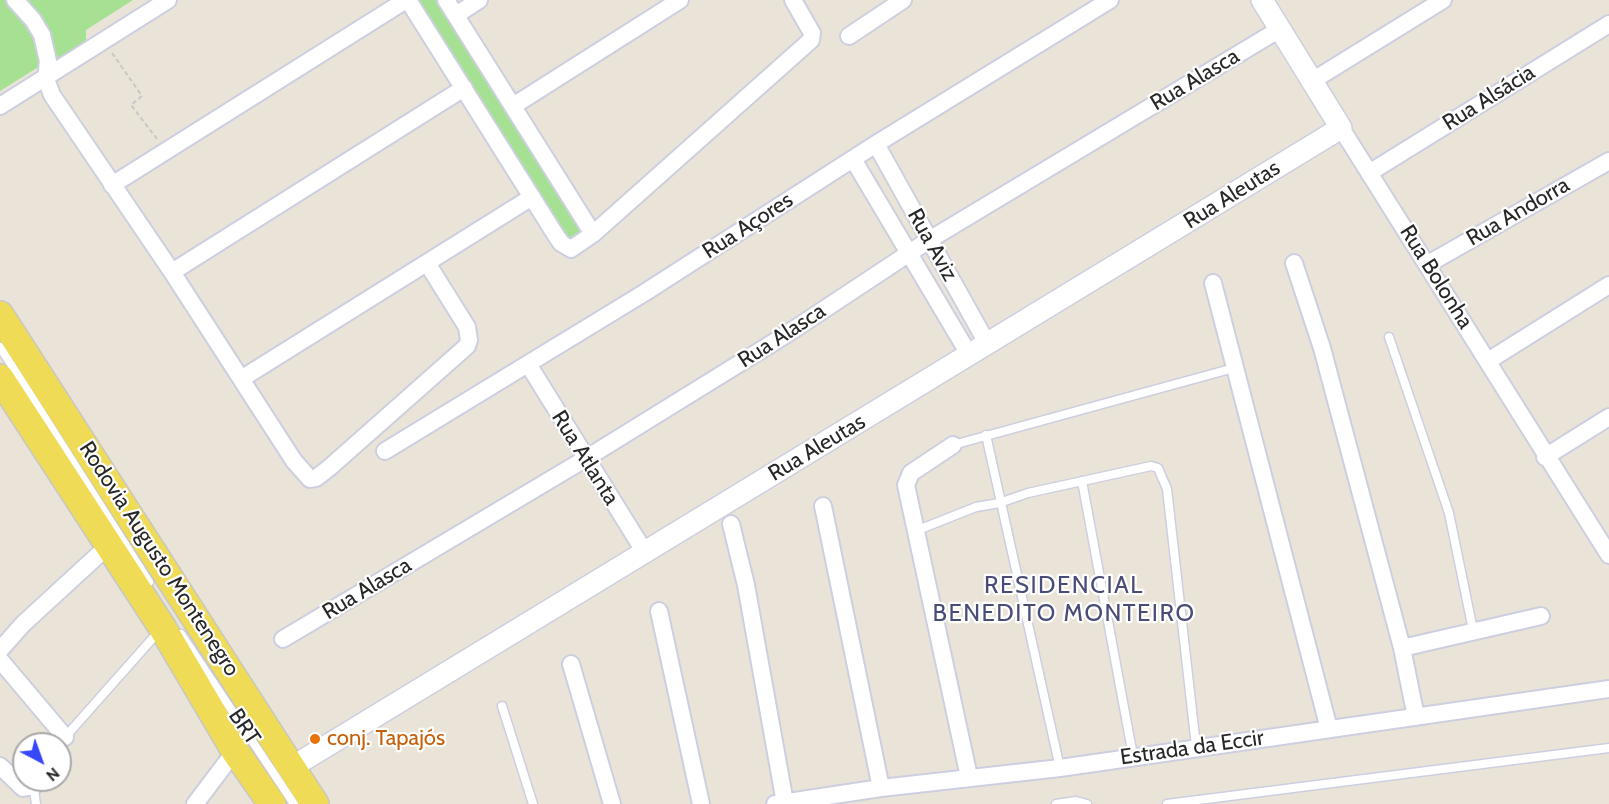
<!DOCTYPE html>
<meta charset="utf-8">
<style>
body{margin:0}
#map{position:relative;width:1609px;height:804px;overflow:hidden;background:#eae4d8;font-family:Cabin,sans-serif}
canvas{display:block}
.north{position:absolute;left:12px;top:732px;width:60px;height:60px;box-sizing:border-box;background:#fff;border:2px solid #a9a9a9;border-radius:50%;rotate:139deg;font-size:16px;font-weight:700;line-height:24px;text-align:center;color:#272727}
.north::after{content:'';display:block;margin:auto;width:21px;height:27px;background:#3547f9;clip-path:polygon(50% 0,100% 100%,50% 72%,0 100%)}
</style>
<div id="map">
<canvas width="1609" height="804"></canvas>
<div class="north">N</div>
</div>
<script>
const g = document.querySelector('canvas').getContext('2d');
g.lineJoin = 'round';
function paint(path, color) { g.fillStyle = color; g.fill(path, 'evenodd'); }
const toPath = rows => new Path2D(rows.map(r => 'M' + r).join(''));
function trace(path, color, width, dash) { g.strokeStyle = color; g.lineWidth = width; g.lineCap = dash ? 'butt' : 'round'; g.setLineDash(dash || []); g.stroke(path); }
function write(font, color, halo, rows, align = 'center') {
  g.font = font + ' Cabin,sans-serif'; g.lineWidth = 4.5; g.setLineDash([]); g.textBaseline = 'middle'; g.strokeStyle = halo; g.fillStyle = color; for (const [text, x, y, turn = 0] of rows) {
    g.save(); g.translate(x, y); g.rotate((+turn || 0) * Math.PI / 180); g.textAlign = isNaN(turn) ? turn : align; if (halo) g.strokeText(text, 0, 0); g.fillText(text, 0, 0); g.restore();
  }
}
const green = toPath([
 [0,0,5,0,21,13,37,43,40,66,0,91],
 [24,0,133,0,86,30,86,40,61,59,55,58],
 [417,0,437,0,580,229,579,235,572,239,566,237]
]);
const path = toPath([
 [112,53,142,96,131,105,157,139]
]);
const service = toPath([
 [1389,337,1449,513,1473,630],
 [0,347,149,582],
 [986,435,1060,768],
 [953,445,1234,368],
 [1082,481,1133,756],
 [918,530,976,507,999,503,1028,493,1151,466,1158,468,1167,489,1196,746],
 [181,634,294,804],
 [502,706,533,804],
 [59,744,160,630],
 [33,783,36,804],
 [1056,804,1076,801,1087,804],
 [1167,804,1609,748]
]);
const minor = toPath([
 [15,0,33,20,42,35,48,61,46,79,52,95,172,272,294,461,310,479,316,478,329,468,467,346,469,340,467,327,427,263],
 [408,0,555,234,561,243,571,249,593,234,811,40,812,33,793,0],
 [446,0,593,234],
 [456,15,479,0],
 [849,36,903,0],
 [1312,81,1443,0],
 [0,106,168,0],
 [513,106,680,0],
 [1341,128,1609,555],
 [876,144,988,345],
 [853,159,970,356],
 [1369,173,1609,24],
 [112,185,406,0],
 [1294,263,1322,348,1402,648,1416,717],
 [1428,264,1609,161],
 [172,272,464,88],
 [1213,283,1329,729],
 [1488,361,1609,285],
 [528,364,644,551],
 [241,379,532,197],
 [953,445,911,473,906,485,969,777],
 [385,451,644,293,876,144,1110,0],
 [1545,457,1609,417],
 [823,506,881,788],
 [731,524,746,585,785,803],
 [659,611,701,804],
 [283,639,585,459,787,334,929,240,1280,29],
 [1402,648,1541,616],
 [0,650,23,624,108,546],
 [0,660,65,737],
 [571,664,612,804],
 [0,766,23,788,34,786],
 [195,804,235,751],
 [775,804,881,788,1060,768,1609,689]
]);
const tertiary = toPath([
 [292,767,1341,128,1262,0]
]);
const primary = toPath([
 [0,315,315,804],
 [0,378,162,627,235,751,272,804]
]);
const markers = [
 [315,739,6,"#e8710a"]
];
const streetNames = [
 ["Rua Alasca",1195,80,-31],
 ["Rua Alsácia",1489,98,-32],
 ["Rua Aleutas",1232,195,-32],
 ["Rua Andorra",1518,212,-30],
 ["Rua Açores",748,226,-33],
 ["Rua Aviz",932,245,61],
 ["Rua Bolonha",1436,277,58],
 ["Rua Alasca",782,336,-33],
 ["Rua Aleutas",817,448,-31],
 ["Rua Atlanta",585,458,58],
 ["Rodovia Augusto Montenegro",159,559,57],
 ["Rua Alasca",367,589,-31],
 ["BRT",244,727,56],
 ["Estrada da Eccir",1192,748,-8]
];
const foodNames = [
 ["conj. Tapajós",327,739]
];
const neighbourhoodNames = [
 ["RESIDENCIAL",1064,586],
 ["BENEDITO MONTEIRO",1064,614]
];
paint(green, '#a6e193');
trace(service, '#cdcfe0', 11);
trace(minor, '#cdcfe0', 20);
trace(tertiary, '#cdcfe0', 24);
trace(primary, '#c7c7c7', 30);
trace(path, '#c7c7c7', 2, [4.5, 3]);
trace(service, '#fff', 8);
trace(minor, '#fff', 16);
trace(tertiary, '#fff', 21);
trace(primary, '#f0db57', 27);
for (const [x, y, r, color] of markers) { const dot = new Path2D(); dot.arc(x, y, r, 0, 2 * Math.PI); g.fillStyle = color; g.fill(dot); trace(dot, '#fff', 2); }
write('22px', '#272727', '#fff', streetNames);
write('22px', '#c56008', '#fff', foodNames, 'left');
g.letterSpacing = '1.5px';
write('24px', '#484c77', '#fff', neighbourhoodNames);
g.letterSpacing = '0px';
</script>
